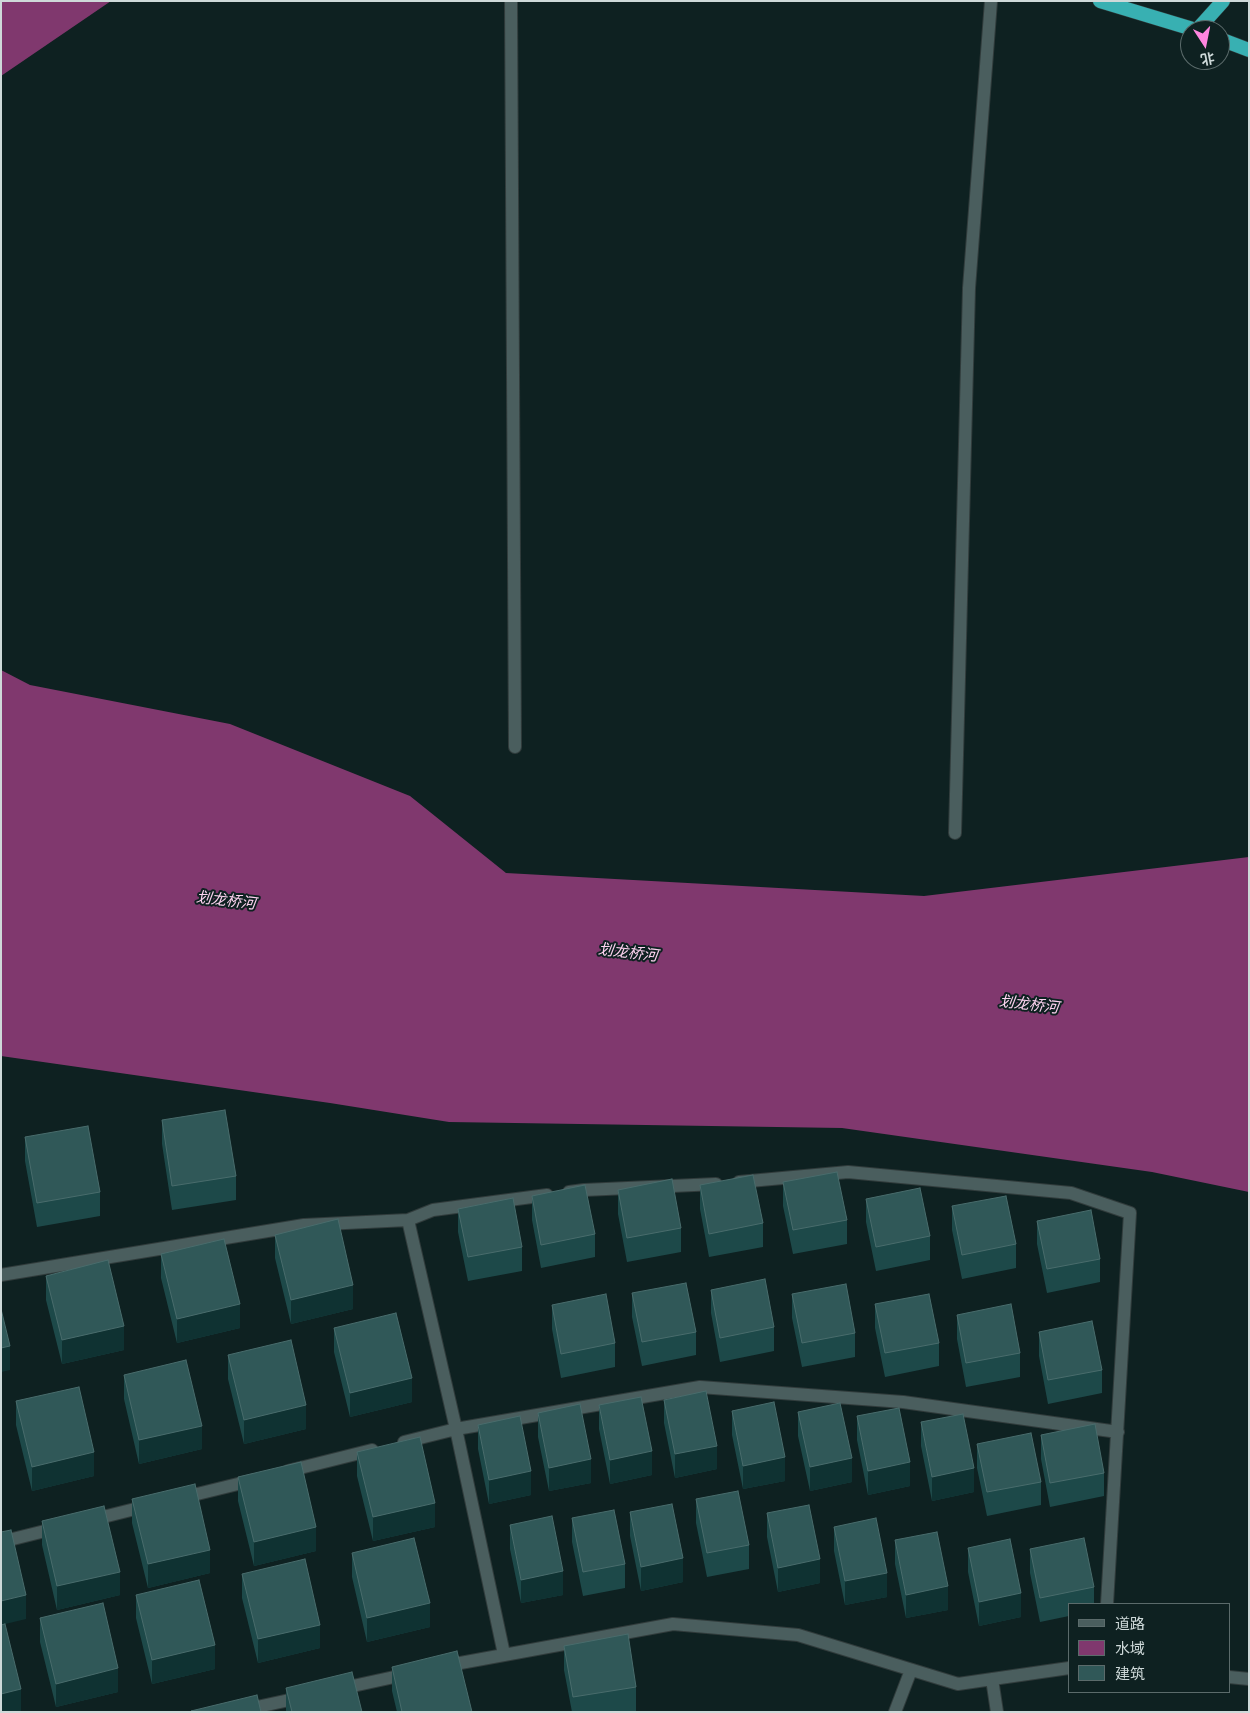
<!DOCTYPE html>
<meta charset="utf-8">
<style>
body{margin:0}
#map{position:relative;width:1250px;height:1713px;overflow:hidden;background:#0e2121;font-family:"IBM Plex Serif","Noto Sans SC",serif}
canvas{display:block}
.frame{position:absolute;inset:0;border:2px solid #ced9d9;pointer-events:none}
.legend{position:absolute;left:1068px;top:1603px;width:162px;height:90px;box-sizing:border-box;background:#0e2121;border:1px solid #5b6b6b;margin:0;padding:6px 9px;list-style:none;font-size:15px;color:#ced9d9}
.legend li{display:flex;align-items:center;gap:10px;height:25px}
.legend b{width:25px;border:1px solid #5b6b6b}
.north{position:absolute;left:1180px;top:20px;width:50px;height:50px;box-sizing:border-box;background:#0e2121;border:1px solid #5b6b6b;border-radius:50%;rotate:169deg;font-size:14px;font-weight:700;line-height:20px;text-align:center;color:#ced9d9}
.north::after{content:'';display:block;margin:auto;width:18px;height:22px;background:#ff85df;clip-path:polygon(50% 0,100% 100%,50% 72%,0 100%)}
</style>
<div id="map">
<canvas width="1250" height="1713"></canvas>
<div class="frame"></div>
<ul class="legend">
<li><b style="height:6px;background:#4a5e5e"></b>道路</li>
<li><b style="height:14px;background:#80386e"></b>水域</li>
<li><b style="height:14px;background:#305858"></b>建筑</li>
</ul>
<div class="north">北</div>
</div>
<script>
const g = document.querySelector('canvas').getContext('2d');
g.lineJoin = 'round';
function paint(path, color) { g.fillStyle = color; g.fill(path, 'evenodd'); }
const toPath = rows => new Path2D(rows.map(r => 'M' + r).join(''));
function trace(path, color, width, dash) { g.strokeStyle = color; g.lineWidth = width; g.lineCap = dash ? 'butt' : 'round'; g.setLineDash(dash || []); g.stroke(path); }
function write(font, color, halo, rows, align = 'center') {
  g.font = font + ' "IBM Plex Serif","Noto Sans SC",serif'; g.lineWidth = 4; g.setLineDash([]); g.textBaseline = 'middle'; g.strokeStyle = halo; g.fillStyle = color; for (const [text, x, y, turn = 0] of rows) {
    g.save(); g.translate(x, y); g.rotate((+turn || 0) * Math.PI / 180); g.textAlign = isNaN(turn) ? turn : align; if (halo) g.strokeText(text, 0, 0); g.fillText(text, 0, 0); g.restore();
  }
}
const water = toPath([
 [1,1,111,1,1,76],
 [1,670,30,685,230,724,410,796,506,873,924,896,1249,857,1249,1192,1152,1172,842,1128,449,1122,330,1103,1,1056]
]);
const service = toPath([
 [739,1182,848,1172,1071,1193,1130,1213,1107,1604],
 [569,1192,584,1190,716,1184],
 [408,1220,456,1429,504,1654],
 [1,1275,304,1225,408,1220,433,1210,547,1195],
 [404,1442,456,1429,700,1387,903,1402,1118,1432],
 [288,1471,372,1450],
 [181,1498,254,1480],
 [91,1520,147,1506],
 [1,1542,57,1528],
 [444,1666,673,1624,798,1635,958,1684,1069,1668],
 [1229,1677,1249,1679],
 [992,1679,997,1712],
 [339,1689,408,1674],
 [234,1712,303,1697],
 [895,1712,911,1670]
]);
const minor = toPath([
 [511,1,515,747],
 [955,833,969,288,991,1]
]);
const trunk = toPath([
 [1100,1,1196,30],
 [1197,30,1223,1],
 [1220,39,1249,50]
]);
const wall = toPath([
 [162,1120,236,1176,236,1200,172,1210,162,1144],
 [25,1137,100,1192,100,1216,37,1227,25,1161],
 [783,1182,847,1220,847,1244,793,1254,783,1206],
 [700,1185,763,1223,763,1247,709,1257,700,1209],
 [618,1190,681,1228,681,1252,627,1262,618,1214],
 [532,1196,595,1234,595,1257,541,1268,532,1220],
 [866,1199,930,1236,930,1260,876,1271,866,1222],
 [952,1206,1016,1244,1016,1268,962,1279,952,1230],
 [458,1209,522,1247,522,1271,468,1281,458,1232],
 [1037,1221,1100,1259,1100,1282,1047,1293,1037,1244],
 [275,1235,353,1309,291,1324,275,1258],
 [161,1254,240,1328,177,1343,161,1278],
 [46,1276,124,1350,62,1364,46,1300],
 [711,1290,774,1327,774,1351,720,1362,711,1313],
 [632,1293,696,1332,696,1355,642,1366,632,1317],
 [792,1294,855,1333,855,1357,802,1367,792,1318],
 [875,1304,939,1343,939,1366,885,1377,875,1328],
 [552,1305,615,1343,615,1367,561,1378,552,1329],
 [957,1315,1020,1353,1020,1377,966,1387,957,1339],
 [334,1328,412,1402,350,1417,334,1352],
 [1039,1332,1102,1370,1102,1393,1048,1404,1039,1356],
 [228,1355,306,1429,244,1444,228,1379],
 [124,1375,202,1449,139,1464,124,1399],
 [664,1400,717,1469,675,1478,664,1423],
 [16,1401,94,1476,32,1491,16,1425],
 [599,1405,652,1475,610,1484,599,1429],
 [732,1411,785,1481,743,1489,732,1435],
 [798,1412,852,1482,810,1491,798,1436],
 [538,1413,591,1483,549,1491,538,1437],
 [857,1416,910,1486,868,1495,857,1440],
 [921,1422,974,1492,932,1501,921,1446],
 [478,1425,531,1495,489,1504,478,1449],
 [1041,1435,1104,1473,1104,1496,1050,1507,1041,1459],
 [977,1444,1041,1482,1041,1505,987,1516,977,1468],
 [357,1452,435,1527,373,1541,357,1476],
 [238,1477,316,1551,254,1566,238,1501],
 [132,1499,210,1573,148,1588,132,1523],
 [696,1499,749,1545,749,1569,707,1577,696,1523],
 [630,1512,683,1582,641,1591,630,1536],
 [767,1513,820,1583,778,1592,767,1537],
 [572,1518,625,1564,625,1588,583,1596,572,1542],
 [42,1521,120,1595,57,1610,42,1545],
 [510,1525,563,1595,521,1603,510,1549],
 [834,1527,887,1597,845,1605,834,1551],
 [895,1540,948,1610,906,1618,895,1564],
 [968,1548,1021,1617,979,1626,968,1572],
 [1030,1549,1094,1587,1094,1604,1069,1604,1069,1616,1040,1622,1030,1573],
 [352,1553,430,1627,367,1642,352,1577],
 [242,1574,320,1648,258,1663,242,1598],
 [136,1595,215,1669,152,1684,136,1618],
 [40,1618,118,1692,56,1707,40,1642],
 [564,1646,636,1687,636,1711,629,1712,572,1712,564,1670],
 [392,1667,472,1712,397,1712,392,1691],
 [286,1688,362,1712,286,1712]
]);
const shadedWall = toPath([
 [353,1285,353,1309,291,1324,291,1300],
 [240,1304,240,1328,177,1343,177,1319],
 [124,1326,124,1350,62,1364,62,1340],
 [10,1346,10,1370,1,1372,1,1348],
 [412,1378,412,1402,350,1417,350,1393],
 [306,1405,306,1429,244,1444,244,1420],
 [202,1426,202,1449,139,1464,139,1440],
 [717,1446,717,1469,675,1478,675,1454],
 [652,1451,652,1475,610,1484,610,1460],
 [94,1452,94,1476,32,1491,32,1467],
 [785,1457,785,1481,743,1489,743,1466],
 [852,1458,852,1482,810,1491,810,1467],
 [591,1459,591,1483,549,1491,549,1468],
 [910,1462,910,1486,868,1495,868,1471],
 [974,1468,974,1492,932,1501,932,1477],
 [531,1471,531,1495,489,1504,489,1480],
 [435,1503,435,1527,373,1541,373,1517],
 [316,1527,316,1551,254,1566,254,1542],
 [210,1550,210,1573,148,1588,148,1564],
 [683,1558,683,1582,641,1591,641,1567],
 [820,1559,820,1583,778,1592,778,1568],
 [563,1571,563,1595,521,1603,521,1580],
 [120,1572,120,1595,57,1610,57,1586],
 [887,1573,887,1597,845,1605,845,1581],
 [948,1586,948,1610,906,1618,906,1595],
 [1021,1593,1021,1617,979,1626,979,1602],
 [26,1595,26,1619,1,1625,1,1601],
 [430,1603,430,1627,367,1642,367,1618],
 [320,1625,320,1648,258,1663,258,1639],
 [215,1645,215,1669,152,1684,152,1660],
 [118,1668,118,1692,56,1707,56,1684],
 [21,1689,21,1712,1,1712,1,1694]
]);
const building = toPath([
 [225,1110,236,1176,172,1186,162,1120,225,1110],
 [88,1126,100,1192,37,1203,25,1137,88,1126],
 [837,1172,847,1220,793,1230,783,1182,837,1172],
 [753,1175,763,1223,709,1234,700,1185,753,1175],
 [672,1179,681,1228,627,1238,618,1190,672,1179],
 [585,1185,595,1234,541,1245,532,1196,585,1185],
 [920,1188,930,1236,876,1247,866,1199,920,1188],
 [1006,1196,1016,1244,962,1255,952,1206,1006,1196],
 [513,1198,522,1247,468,1257,458,1209,513,1198],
 [1091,1210,1100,1259,1047,1269,1037,1221,1091,1210],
 [338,1219,353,1285,291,1300,275,1235,338,1219],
 [224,1239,240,1304,177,1319,161,1254,224,1239],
 [108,1260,124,1326,62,1340,46,1276,108,1260],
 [765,1279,774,1327,720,1338,711,1290,765,1279],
 [686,1283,696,1332,642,1342,632,1293,686,1283],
 [846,1284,855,1333,802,1343,792,1294,846,1284],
 [606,1294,615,1343,561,1354,552,1305,606,1294],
 [929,1294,939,1343,885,1353,875,1304,929,1294],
 [1011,1304,1020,1353,966,1363,957,1315,1011,1304],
 [1,1309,10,1346,1,1348,1,1309],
 [396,1313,412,1378,350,1393,334,1328,396,1313],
 [1092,1321,1102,1370,1048,1380,1039,1332,1092,1321],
 [291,1340,306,1405,244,1420,228,1355,291,1340],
 [186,1360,202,1426,139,1440,124,1375,186,1360],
 [79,1387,94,1452,32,1467,16,1401,79,1387],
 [706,1391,717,1446,675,1454,664,1400,706,1391],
 [641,1397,652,1451,610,1460,599,1405,641,1397],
 [774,1402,785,1457,743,1466,732,1411,774,1402],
 [840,1403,852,1458,810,1467,798,1412,840,1403],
 [580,1404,591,1459,549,1468,538,1413,580,1404],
 [899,1408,910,1462,868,1471,857,1416,899,1408],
 [963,1414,974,1468,932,1477,921,1422,963,1414],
 [520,1416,531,1471,489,1480,478,1425,520,1416],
 [1095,1424,1104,1473,1050,1483,1041,1435,1095,1424],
 [1031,1433,1041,1482,987,1492,977,1444,1031,1433],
 [420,1437,435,1503,373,1517,357,1452,420,1437],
 [301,1462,316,1527,254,1542,238,1477,301,1462],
 [195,1484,210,1550,148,1564,132,1499,195,1484],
 [738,1491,749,1545,707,1553,696,1499,738,1491],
 [672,1504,683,1558,641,1567,630,1512,672,1504],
 [809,1505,820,1559,778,1568,767,1513,809,1505],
 [104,1506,120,1572,57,1586,42,1521,104,1506],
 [614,1510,625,1564,583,1572,572,1518,614,1510],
 [552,1516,563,1571,521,1580,510,1525,552,1516],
 [876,1518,887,1573,845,1581,834,1527,876,1518],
 [11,1530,26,1595,1,1601,1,1532,11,1530],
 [937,1532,948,1586,906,1595,895,1540,937,1532],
 [414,1538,430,1603,367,1618,352,1553,414,1538],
 [1084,1538,1094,1587,1040,1598,1030,1549,1084,1538],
 [1010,1539,1021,1593,979,1602,968,1548,1010,1539],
 [305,1559,320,1625,258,1639,242,1574,305,1559],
 [199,1580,215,1645,152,1660,136,1595,199,1580],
 [103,1603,118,1668,56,1684,40,1618,103,1603],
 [5,1624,21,1689,1,1694,1,1625,5,1624],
 [628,1634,636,1687,573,1697,564,1646,628,1634],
 [457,1651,472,1712,402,1712,392,1667,457,1651],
 [352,1672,362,1712,292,1712,286,1688,352,1672],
 [257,1695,261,1712,191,1711,257,1695]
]);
const waterNames = [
 ["划龙桥河",226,901,7],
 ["划龙桥河",628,953,7],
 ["划龙桥河",1029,1005,7]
];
paint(water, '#80386e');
trace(service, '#313c3c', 14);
trace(minor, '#313c3c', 14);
trace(trunk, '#313c3c', 15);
trace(service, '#4a5e5e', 12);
trace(minor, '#4a5e5e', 12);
trace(trunk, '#38b0b2', 14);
paint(wall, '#1d4949');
paint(shadedWall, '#0f3232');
paint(building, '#305858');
trace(building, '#496c6c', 1);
write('italic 15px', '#fed4f1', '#0e2121', waterNames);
</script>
